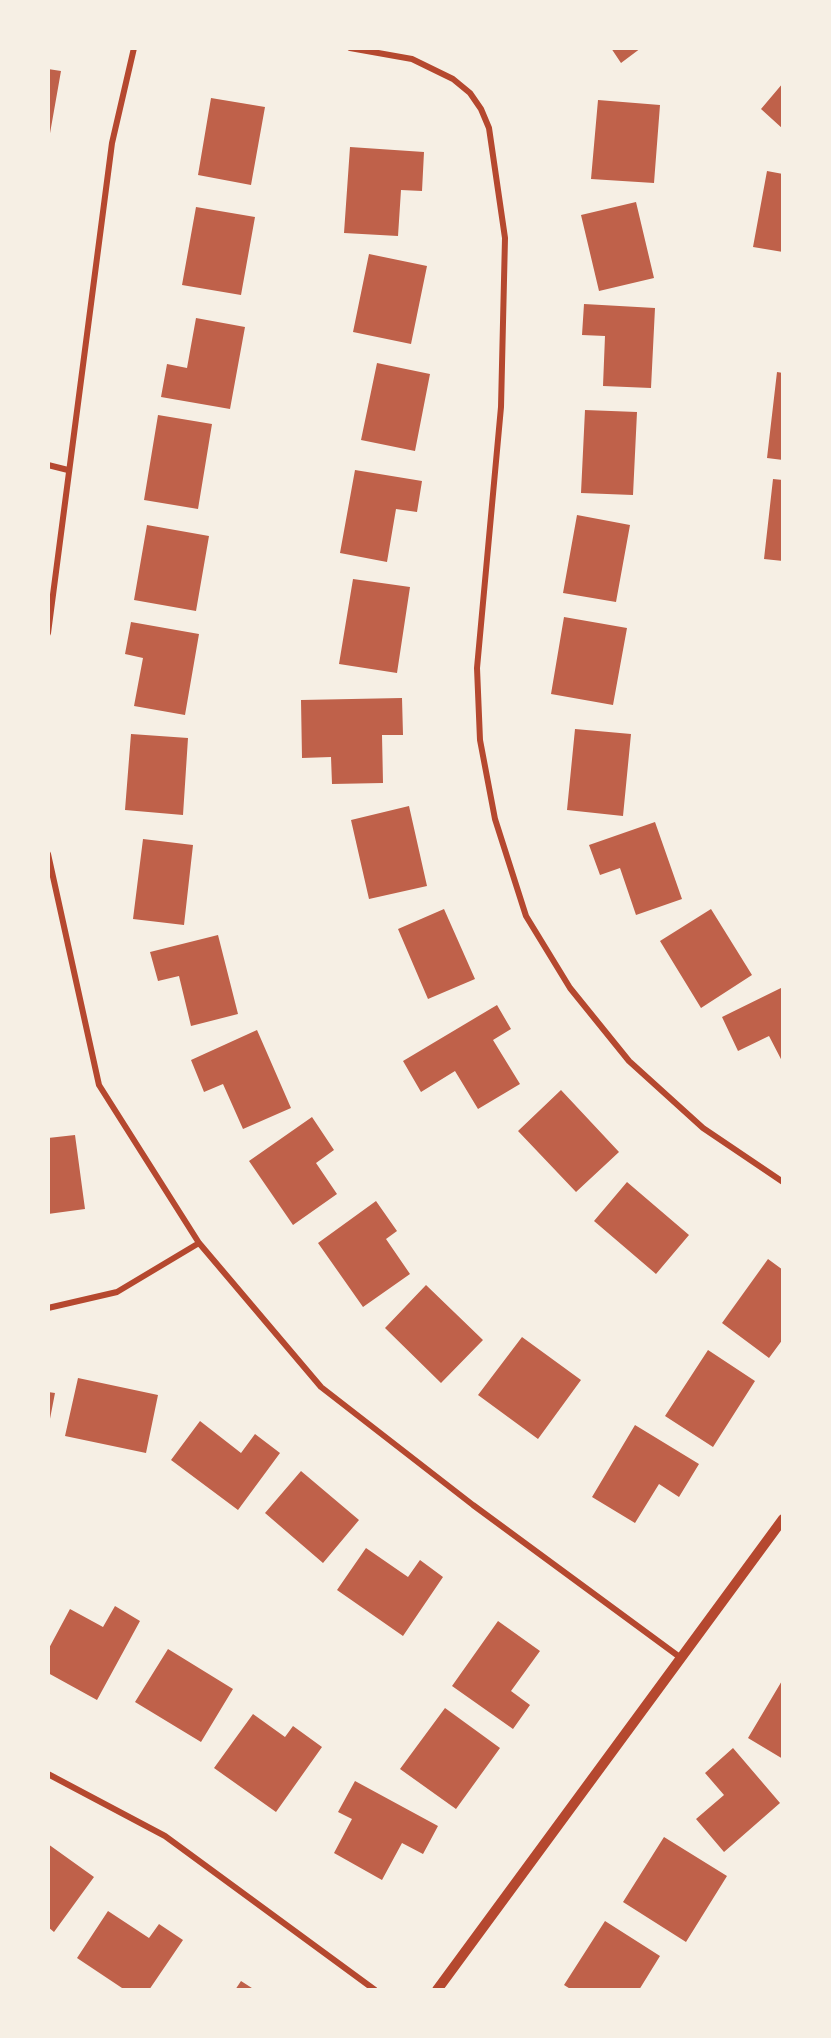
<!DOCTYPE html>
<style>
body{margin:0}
#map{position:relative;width:831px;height:2038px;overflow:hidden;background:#f6efe4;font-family:"Playfair Display",serif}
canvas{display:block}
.frame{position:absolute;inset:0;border:50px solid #f6efe4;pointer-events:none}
</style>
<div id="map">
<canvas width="831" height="2038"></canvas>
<div class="frame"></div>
</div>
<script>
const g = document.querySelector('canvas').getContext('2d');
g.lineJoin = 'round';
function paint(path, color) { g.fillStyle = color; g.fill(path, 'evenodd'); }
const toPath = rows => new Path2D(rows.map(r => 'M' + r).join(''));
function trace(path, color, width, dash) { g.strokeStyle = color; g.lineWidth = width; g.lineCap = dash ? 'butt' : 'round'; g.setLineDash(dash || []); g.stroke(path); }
const building = toPath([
 [611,48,641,48,621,63],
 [48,69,61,71,49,139,48,139],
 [783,83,783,129,761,109],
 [211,98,265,107,251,185,198,175],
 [598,100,660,105,654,183,591,179],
 [350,147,424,152,422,191,401,190,398,236,344,233],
 [767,171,783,174,783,252,753,247],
 [636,202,654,278,599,291,581,215],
 [196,207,255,217,241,295,182,285],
 [369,254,427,266,411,344,353,332],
 [584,304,655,308,651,388,603,386,605,336,582,335],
 [196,318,245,327,230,409,161,397,167,364,187,368],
 [377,363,430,374,415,451,361,440],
 [777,372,783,373,783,460,767,458],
 [585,410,637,412,633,495,581,493],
 [158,415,212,424,198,509,144,500],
 [355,470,422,481,417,512,396,509,387,562,340,553],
 [773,479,783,480,783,561,764,559],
 [577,515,630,525,616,602,563,593],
 [147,525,209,536,196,611,134,600],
 [353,579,410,587,397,673,339,664],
 [564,617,627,628,613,705,551,694],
 [131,622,199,634,185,715,134,706,143,658,125,654],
 [402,698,403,735,382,735,383,783,332,784,331,757,302,758,301,700],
 [575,729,631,734,623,816,567,810],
 [131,734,188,738,183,815,125,810],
 [409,806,427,886,369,899,351,820],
 [655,822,682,899,636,915,620,868,600,875,589,845],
 [143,839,193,845,184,925,133,919],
 [444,909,475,979,428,999,398,929],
 [711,909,752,975,701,1008,660,941],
 [218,935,238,1014,191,1026,179,976,158,981,150,952],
 [783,987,783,1063,769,1036,738,1051,722,1017],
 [497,1005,511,1029,493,1040,520,1084,478,1109,455,1071,421,1092,403,1061],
 [257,1030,291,1108,243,1129,223,1084,204,1092,191,1060],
 [561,1090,619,1152,576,1192,518,1131],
 [312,1117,334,1150,316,1163,337,1194,293,1225,249,1161],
 [75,1135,85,1209,48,1214,48,1138],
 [627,1182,689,1235,656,1274,594,1221],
 [376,1201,397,1231,386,1239,410,1274,363,1307,318,1243],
 [768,1259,783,1270,783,1339,769,1358,722,1323],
 [426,1285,483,1340,441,1383,385,1328],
 [522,1337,581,1380,538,1439,478,1395],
 [708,1350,755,1381,713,1447,665,1416],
 [78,1378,158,1395,146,1453,65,1436],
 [48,1392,55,1393,49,1424,48,1424],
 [200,1421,241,1453,255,1434,280,1453,238,1510,171,1460],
 [635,1425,699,1464,679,1497,659,1484,635,1523,592,1497],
 [301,1471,359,1520,323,1563,265,1513],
 [366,1548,408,1577,420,1560,443,1577,403,1636,337,1590],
 [115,1606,140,1621,97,1700,48,1673,48,1650,70,1609,103,1627],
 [498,1621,540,1651,511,1691,530,1705,513,1729,452,1686],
 [168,1649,233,1689,201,1742,135,1702],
 [783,1679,783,1759,748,1738],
 [445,1708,500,1748,456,1809,400,1769],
 [253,1714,285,1737,293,1726,322,1747,276,1812,214,1768],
 [733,1748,780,1803,724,1852,696,1819,724,1795,705,1773],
 [355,1781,438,1826,423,1854,402,1843,382,1880,334,1853,352,1819,338,1812],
 [664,1837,727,1876,686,1942,623,1902],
 [48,1844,94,1877,54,1932,48,1927],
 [108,1911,149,1938,159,1924,183,1940,149,1990,125,1990,77,1958],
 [605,1921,660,1956,639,1990,572,1990,564,1985],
 [241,1981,255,1990,235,1990]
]);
const minor = toPath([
 [350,48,412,59,453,79,470,93,481,109,489,128,505,238,501,407,477,668,480,740,495,819,526,916,570,988,629,1061,703,1128,783,1182],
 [48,465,68,470],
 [48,633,112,143,134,48],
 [48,854,99,1085,199,1243,321,1387,473,1505,681,1658],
 [48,1308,117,1292,199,1243],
 [48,1774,165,1836,375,1990]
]);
const tertiary = toPath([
 [437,1990,783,1519]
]);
paint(building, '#bf614a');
trace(minor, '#b5482f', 6);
trace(tertiary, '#b5482f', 10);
</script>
